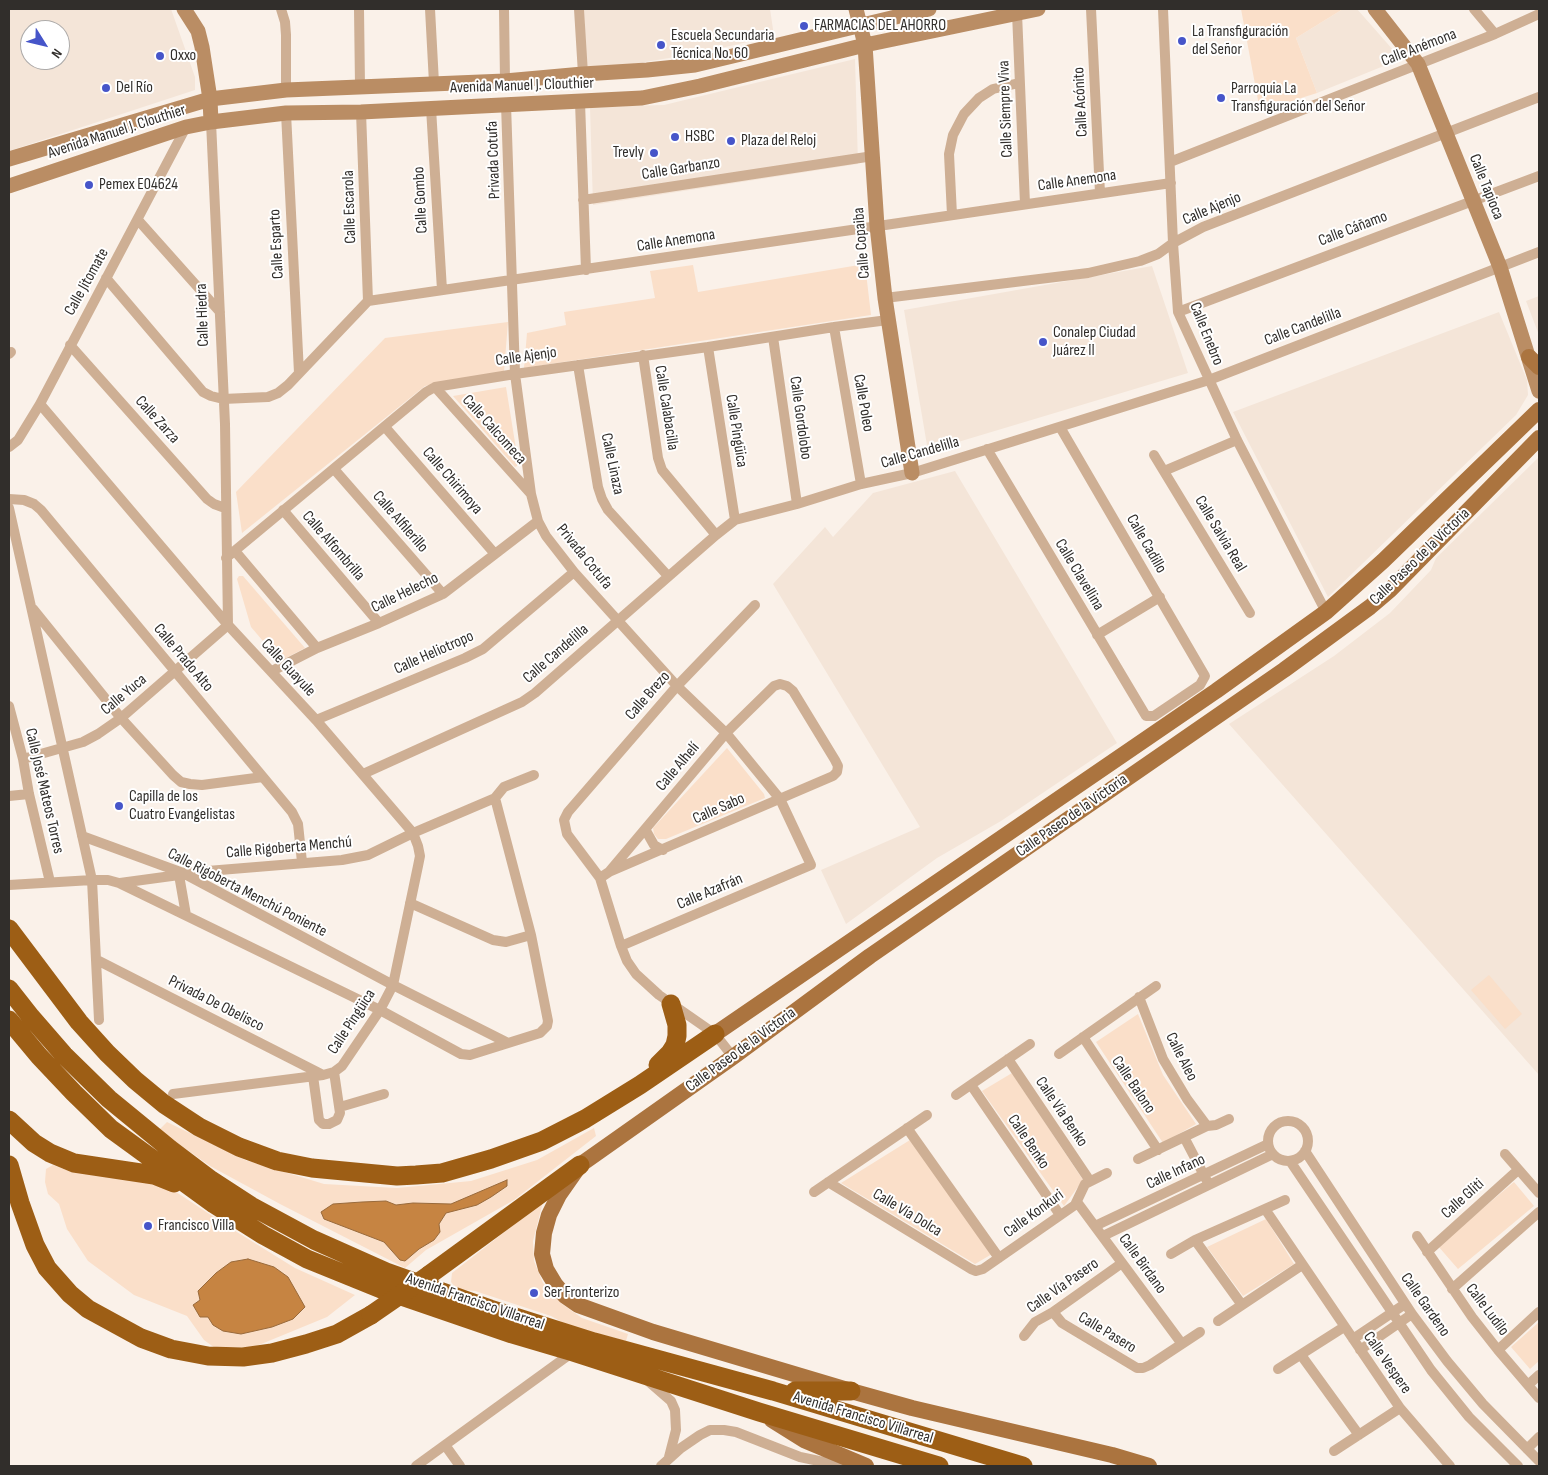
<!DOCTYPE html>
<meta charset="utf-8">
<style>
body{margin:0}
#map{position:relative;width:1548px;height:1475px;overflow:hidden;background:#faf1e9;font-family:"Sofia Sans Condensed",sans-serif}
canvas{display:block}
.frame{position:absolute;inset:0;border:10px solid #312e2b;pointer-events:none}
.north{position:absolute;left:20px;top:20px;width:50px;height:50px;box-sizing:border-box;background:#fff;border:1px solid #adabaa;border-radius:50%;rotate:126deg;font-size:14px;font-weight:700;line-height:20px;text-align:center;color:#312e2b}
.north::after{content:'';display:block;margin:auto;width:18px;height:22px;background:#4655c9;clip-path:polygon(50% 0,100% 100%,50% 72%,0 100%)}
</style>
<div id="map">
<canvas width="1548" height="1475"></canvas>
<div class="frame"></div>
<div class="north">N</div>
</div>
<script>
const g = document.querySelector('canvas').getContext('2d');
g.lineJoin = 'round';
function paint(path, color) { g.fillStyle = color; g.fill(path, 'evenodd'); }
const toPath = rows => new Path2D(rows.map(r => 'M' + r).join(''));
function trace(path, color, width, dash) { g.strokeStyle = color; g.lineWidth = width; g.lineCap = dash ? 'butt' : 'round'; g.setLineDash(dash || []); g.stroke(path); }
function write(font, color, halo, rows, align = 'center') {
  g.font = font + ' "Sofia Sans Condensed",sans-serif'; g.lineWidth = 4; g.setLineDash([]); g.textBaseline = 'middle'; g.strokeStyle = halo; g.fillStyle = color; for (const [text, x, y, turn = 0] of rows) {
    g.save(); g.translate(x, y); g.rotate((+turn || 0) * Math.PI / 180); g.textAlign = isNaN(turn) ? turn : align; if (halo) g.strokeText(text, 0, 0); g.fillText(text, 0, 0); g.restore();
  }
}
const built = toPath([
 [9,9,171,9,195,77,195,90,9,151],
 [30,30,60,30,60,60,30,60],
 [584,9,770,9,774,36,699,53,627,65,586,68],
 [1343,9,1357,9,1401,59,1317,93,1296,38],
 [855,59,858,164,593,205,590,107,664,105],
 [1152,266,1188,373,928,451,904,310],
 [1539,296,1539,335,1526,301],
 [1499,312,1527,380,1528,395,1516,415,1328,597,1233,412],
 [1539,457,1539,1075,1229,724,1334,656,1390,613,1431,570,1436,558],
 [955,471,1117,743,1001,821,937,858,846,924,821,870,920,827,773,584,825,527,833,537,873,493]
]);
const green = toPath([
 [1241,9,1343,9,1296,38,1317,93,1260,111],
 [865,264,871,315,524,368,527,333,566,325,564,312,655,298,650,271,693,265,698,292],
 [508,322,504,372,425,386,242,533,236,492,385,338],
 [506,387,518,461,517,466,515,467,453,396],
 [239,576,243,576,305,648,280,661,251,627,237,579],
 [727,748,764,794,765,798,666,839,658,839,654,834,653,828],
 [1489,975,1522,1014,1505,1029,1471,990],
 [1138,1014,1163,1075,1196,1124,1163,1143,1096,1042],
 [1012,1073,1083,1180,1064,1206,982,1091],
 [167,1122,245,1160,324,1184,397,1188,471,1181,537,1160,594,1128,596,1136,514,1200,426,1250,405,1268,280,1204,210,1166,159,1130],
 [910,1140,992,1254,975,1264,841,1183],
 [53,1165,69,1171,164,1184,232,1229,295,1268,355,1295,327,1317,254,1347,215,1348,204,1340,187,1316,134,1295,88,1261,67,1229,59,1204,48,1194,45,1182,46,1169],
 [1514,1182,1534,1206,1458,1269,1438,1246],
 [543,1202,533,1241,534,1261,543,1283,562,1304,582,1318,628,1334,626,1341,569,1326,551,1316,475,1291,457,1289,451,1282,452,1273],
 [1266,1219,1294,1264,1243,1296,1207,1247],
 [1539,1322,1539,1361,1530,1369,1511,1347]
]);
const water = toPath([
 [507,1180,507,1186,491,1197,477,1205,446,1213,439,1224,440,1232,434,1240,419,1249,405,1261,400,1260,384,1242,324,1219,321,1212,333,1204,362,1202,386,1201,396,1205,413,1203,451,1204,507,1180],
 [248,1259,274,1267,288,1277,305,1307,293,1319,272,1327,241,1334,223,1331,213,1325,208,1317,200,1317,193,1305,200,1300,198,1291,216,1273,231,1262,248,1259]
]);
const street = toPath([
 [281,9,285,22,286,35,286,90],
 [359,9,360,86],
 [430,9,434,83],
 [504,9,505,81],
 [579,9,583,74],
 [1091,9,1100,193],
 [1163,9,1173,243,1178,312,1237,440,1326,612],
 [1474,9,1495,34],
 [1017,13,1025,204],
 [580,102,586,270],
 [506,104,515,374,531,494,538,521,546,536,574,572,677,686,726,733,780,799,811,865,621,946],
 [431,108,442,290],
 [361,112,368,301],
 [286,113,299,373],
 [1170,162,1495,34,1539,14],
 [583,200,873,156],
 [952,215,949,154,953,135,964,114,979,98,993,89,1019,83],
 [138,220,220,312],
 [106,278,203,392,211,396,223,399,268,397,278,393,288,385,368,301,1171,183],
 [885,298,1088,273,1140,261,1158,254,1173,243,1203,227,1539,97],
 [1178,312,1539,176],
 [834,327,861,484],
 [773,337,797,504],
 [70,345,207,499,214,504,225,508],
 [708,347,735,520],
 [9,354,11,352],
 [643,355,658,458,662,470,716,535],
 [578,365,598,487,602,499,608,510,668,576],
 [435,387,531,494],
 [40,404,228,625,316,720,413,833,418,846,420,856,418,866,393,985,380,1010,342,1066,334,1072,323,1075,173,1094],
 [385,427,495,554],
 [9,447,18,440,40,404,186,127],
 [987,449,1146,716,1154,716,1200,685,1205,676,1060,427],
 [1154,455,1250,613],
 [334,469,443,594],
 [1164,471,1237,440],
 [9,499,24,500,34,504,41,510,292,812,298,824,302,862],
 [9,508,92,880,99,1020],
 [283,510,379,623],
 [235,551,317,648],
 [226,558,426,392,435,387,515,374,708,347,834,327,888,320],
 [33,609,121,718,173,775,181,782,190,784,202,785,263,777],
 [1097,635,1160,597],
 [272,671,317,648,379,623,443,594,538,521],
 [9,706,23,759,29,794,50,882],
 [316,720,465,658,483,649,574,572],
 [23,759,83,742,98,734,121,718,228,625,225,424,211,122],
 [363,774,522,702,535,693,716,535,735,520,797,504,861,484,912,473,1209,380,1539,252],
 [9,796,29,794],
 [645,829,654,845,663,850],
 [82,836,183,873,393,985,508,1043],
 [179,875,186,915],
 [600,878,609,872,833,776,837,772,838,766,835,760,793,691,787,686,780,684,774,686,726,733,609,872],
 [120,883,179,875,183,873,342,860,368,855,413,833,495,798,504,787,534,775],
 [9,885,92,880,108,880,119,883,380,1010,461,1054,470,1055,540,1033,547,1026,548,1021,531,935,495,798],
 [410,903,493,940,506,942,531,935],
 [97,960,323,1075],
 [1139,997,1163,1059,1187,1099,1207,1126],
 [1083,1037,1158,1150],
 [1059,1054,1156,986],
 [733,1057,715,1034,659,995,636,974,627,961,621,946,600,878,567,834,564,820,568,812,677,686,755,605],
 [1008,1059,1090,1181],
 [313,1076,319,1120,323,1124,329,1124,337,1120,340,1113,334,1072],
 [971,1085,1060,1215],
 [956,1095,1030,1044],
 [340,1107,384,1094],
 '1268 1141a20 20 0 1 1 40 0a20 20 0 1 1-40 0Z',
 [907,1128,999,1258],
 [1184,1137,1207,1181],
 [1305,1151,1412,1314,1447,1361,1483,1404,1539,1461],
 [1505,1154,1539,1193],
 [1138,1159,1207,1126,1216,1125,1229,1119],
 [1290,1161,1431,1370,1469,1417,1518,1466],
 [828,1182,971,1269,976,1271,983,1269,1075,1205,1085,1184,1107,1173],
 [814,1192,927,1115],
 [1077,1202,1182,1344],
 [1265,1209,1400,1408,1450,1466],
 [1095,1226,1268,1144],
 [1103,1236,1273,1154],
 [1417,1236,1472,1317,1498,1350,1539,1398],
 [1195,1240,1242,1305],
 [1427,1252,1518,1170],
 [1171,1254,1195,1240,1285,1200],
 [1452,1289,1539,1212],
 [1053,1312,1062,1323,1137,1368,1143,1368,1150,1365,1200,1332],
 [1218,1321,1302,1265],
 [1024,1336,1035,1322,1053,1312,1122,1263],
 [1353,1339,1405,1304],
 [1360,1350,1412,1314],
 [1498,1350,1539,1312],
 [1301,1355,1359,1435],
 [1278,1369,1344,1327],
 [648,1381,671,1401,675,1410,676,1430,669,1457],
 [1528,1385,1539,1375],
 [445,1445,460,1466],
 [1527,1449,1539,1437],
 [1334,1451,1400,1408],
 [416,1466,573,1352],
 [661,1466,681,1448,700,1435,710,1430,724,1430,736,1432,800,1457,819,1461,849,1463]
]);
const secondary = toPath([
 [184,9,198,31,202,47,210,99,211,122],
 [856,9,865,45,877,226,885,298,912,473],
 [1375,9,1418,64,1500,267,1539,391],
 [9,159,210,99,286,90,505,81,583,74,647,70,695,65,929,9],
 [9,186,186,127,211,122,286,113,361,112,642,98,700,86,865,45,1038,9]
]);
const primary = toPath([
 [1529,357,1539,367],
 [715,1034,1216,691,1326,612,1383,561,1539,410],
 [772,1420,804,1440,866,1466],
 [1149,1466,1112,1455,912,1408,851,1391,653,1332,578,1305,565,1296,555,1284,546,1269,542,1254,544,1233,549,1215,559,1195,580,1165,733,1057,870,956,1284,670,1370,607,1390,590,1539,438]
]);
const highway = toPath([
 [9,929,79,1022,107,1053,135,1080,164,1104,199,1127,239,1147,277,1161,312,1168,397,1176,416,1175,442,1173,491,1159,542,1141,585,1119,640,1085,715,1034],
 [9,989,31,1017,64,1055,109,1099,170,1149,211,1180,251,1206,314,1240,386,1272,490,1309,594,1342,773,1391,1023,1466],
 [9,1020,39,1056,74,1093,111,1129,214,1204,263,1235,307,1259,381,1289,512,1334,573,1352,759,1412,939,1466],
 [658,1065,670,1053,675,1045,677,1036,677,1025,671,1004],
 [9,1120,34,1143,50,1153,74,1163,154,1175,174,1183],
 [9,1165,20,1203,35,1245,47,1268,70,1294,88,1309,141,1338,171,1349,208,1356,243,1357,272,1353,306,1344,337,1334,371,1315],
 [429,1275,580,1165],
 [795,1391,851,1391]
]);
const highwayBridge = toPath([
 [371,1315,429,1275]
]);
const markers = [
 [804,26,5,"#4655c9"],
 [1182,41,5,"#4655c9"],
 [661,45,5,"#4655c9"],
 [160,56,5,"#4655c9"],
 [106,88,5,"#4655c9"],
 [1221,98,5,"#4655c9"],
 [675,137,5,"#4655c9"],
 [731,141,5,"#4655c9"],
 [654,153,5,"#4655c9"],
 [89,185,5,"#4655c9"],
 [1043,342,5,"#4655c9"],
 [119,806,5,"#4655c9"],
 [148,1226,5,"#4655c9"],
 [534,1293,5,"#4655c9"]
];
const poiNames = [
 ["FARMACIAS DEL AHORRO",814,26],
 ["La Transfiguración",1192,32],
 ["del Señor",1192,50],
 ["Escuela Secundaria",671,36],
 ["Técnica No. 60",671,54],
 ["Oxxo",170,56],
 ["Del Río",116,88],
 ["Parroquia La",1231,89],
 ["Transfiguración del Señor",1231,107],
 ["HSBC",685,137],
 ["Plaza del Reloj",741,141],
 ["Trevly",644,153,"right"],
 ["Pemex E04624",99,185],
 ["Conalep Ciudad",1053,333],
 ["Juárez II",1053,351],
 ["Capilla de los",129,797],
 ["Cuatro Evangelistas",129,815],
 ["Francisco Villa",158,1226],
 ["Ser Fronterizo",544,1293]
];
const streetNames = [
 ["Calle Anémona",1419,48,-21],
 ["Avenida Manuel J. Clouthier",522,86,-2],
 ["Calle Acónito",1081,102,-93],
 ["Calle Siempre Viva",1006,109,-92],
 ["Avenida Manuel J. Clouthier",117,132,-18],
 ["Privada Cotufa",494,160,-92],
 ["Calle Garbanzo",681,169,-9],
 ["Calle Anemona",1077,181,-8],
 ["Calle Tapioca",1486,187,68],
 ["Calle Gombo",421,200,-93],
 ["Calle Escarola",350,207,-92],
 ["Calle Ajenjo",1212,209,-23],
 ["Calle Cáñamo",1353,229,-21],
 ["Calle Anemona",676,241,-9],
 ["Calle Copaiba",862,243,-95],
 ["Calle Esparto",277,244,-93],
 ["Calle Jitomate",87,282,-61],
 ["Calle Hiedra",203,315,-92],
 ["Calle Candelilla",1303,327,-21],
 ["Calle Enebro",1206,334,68],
 ["Calle Ajenjo",526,357,-8],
 ["Calle Poleo",863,403,80],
 ["Calle Calabacilla",666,408,81],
 ["Calle Gordolobo",800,418,82],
 ["Calle Zarza",157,420,48],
 ["Calle Calcomeca",494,430,48],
 ["Calle Pingüica",736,431,81],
 ["Calle Candelilla",920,453,-16],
 ["Calle Linaza",612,464,78],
 ["Calle Chirimoya",452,481,49],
 ["Calle Alfilerillo",400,522,49],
 ["Calle Salvia Real",1220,534,59],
 ["Calle Cadillo",1146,544,60],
 ["Calle Alfombrilla",333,546,49],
 ["Privada Cotufa",584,557,51],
 ["Calle Paseo de la Victoria",1420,557,-44],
 ["Calle Clavellina",1079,575,59],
 ["Calle Helecho",405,593,-26],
 ["Calle Heliotropo",434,653,-24],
 ["Calle Candelilla",556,654,-41],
 ["Calle Prado Alto",183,658,50],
 ["Calle Guayule",288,668,47],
 ["Calle Yuca",124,695,-40],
 ["Calle Brezo",648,696,-49],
 ["Calle Alhelí",678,767,-50],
 ["Calle José Mateos Torres",44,791,77],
 ["Calle Sabo",719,809,-24],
 ["Calle Paseo de la Victoria",1072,816,-35],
 ["Calle Rigoberta Menchú",289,848,-5],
 ["Calle Azafrán",710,892,-23],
 ["Calle Rigoberta Menchú Poniente",247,893,27],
 ["Privada De Obelisco",216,1004,27],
 ["Calle Pingüica",352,1022,-57],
 ["Calle Paseo de la Victoria",741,1050,-36],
 ["Calle Aleo",1181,1057,63],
 ["Calle Balono",1133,1085,56],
 ["Calle Vía Benko",1061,1112,56],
 ["Calle Benko",1028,1142,56],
 ["Calle Infano",1176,1172,-25],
 ["Calle Gliti",1463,1199,-42],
 ["Calle Vía Dolca",907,1213,31],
 ["Calle Konkuri",1034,1214,-36],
 ["Calle Birdano",1142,1264,54],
 ["Calle Vía Pasero",1063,1286,-35],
 ["Avenida Francisco Villarreal",475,1302,19],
 ["Calle Gardeno",1425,1305,55],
 ["Calle Ludilo",1487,1310,53],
 ["Calle Pasero",1107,1333,31],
 ["Calle Vespere",1387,1363,55],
 ["Avenida Francisco Villarreal",863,1418,17]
];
paint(built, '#f4e5d8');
paint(green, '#fadfc9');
paint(water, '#c68442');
trace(water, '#996a3b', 1);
trace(street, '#ceaf94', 10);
trace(secondary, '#ba8d64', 15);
trace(primary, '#ab743f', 16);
trace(highway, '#9d5e15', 19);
trace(highwayBridge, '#9d5e15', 19);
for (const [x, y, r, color] of markers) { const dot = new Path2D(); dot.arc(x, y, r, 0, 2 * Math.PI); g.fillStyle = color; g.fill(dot); trace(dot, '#fff', 2); }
write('16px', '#312e2b', '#fff', poiNames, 'left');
write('16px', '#312e2b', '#fff', streetNames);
</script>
